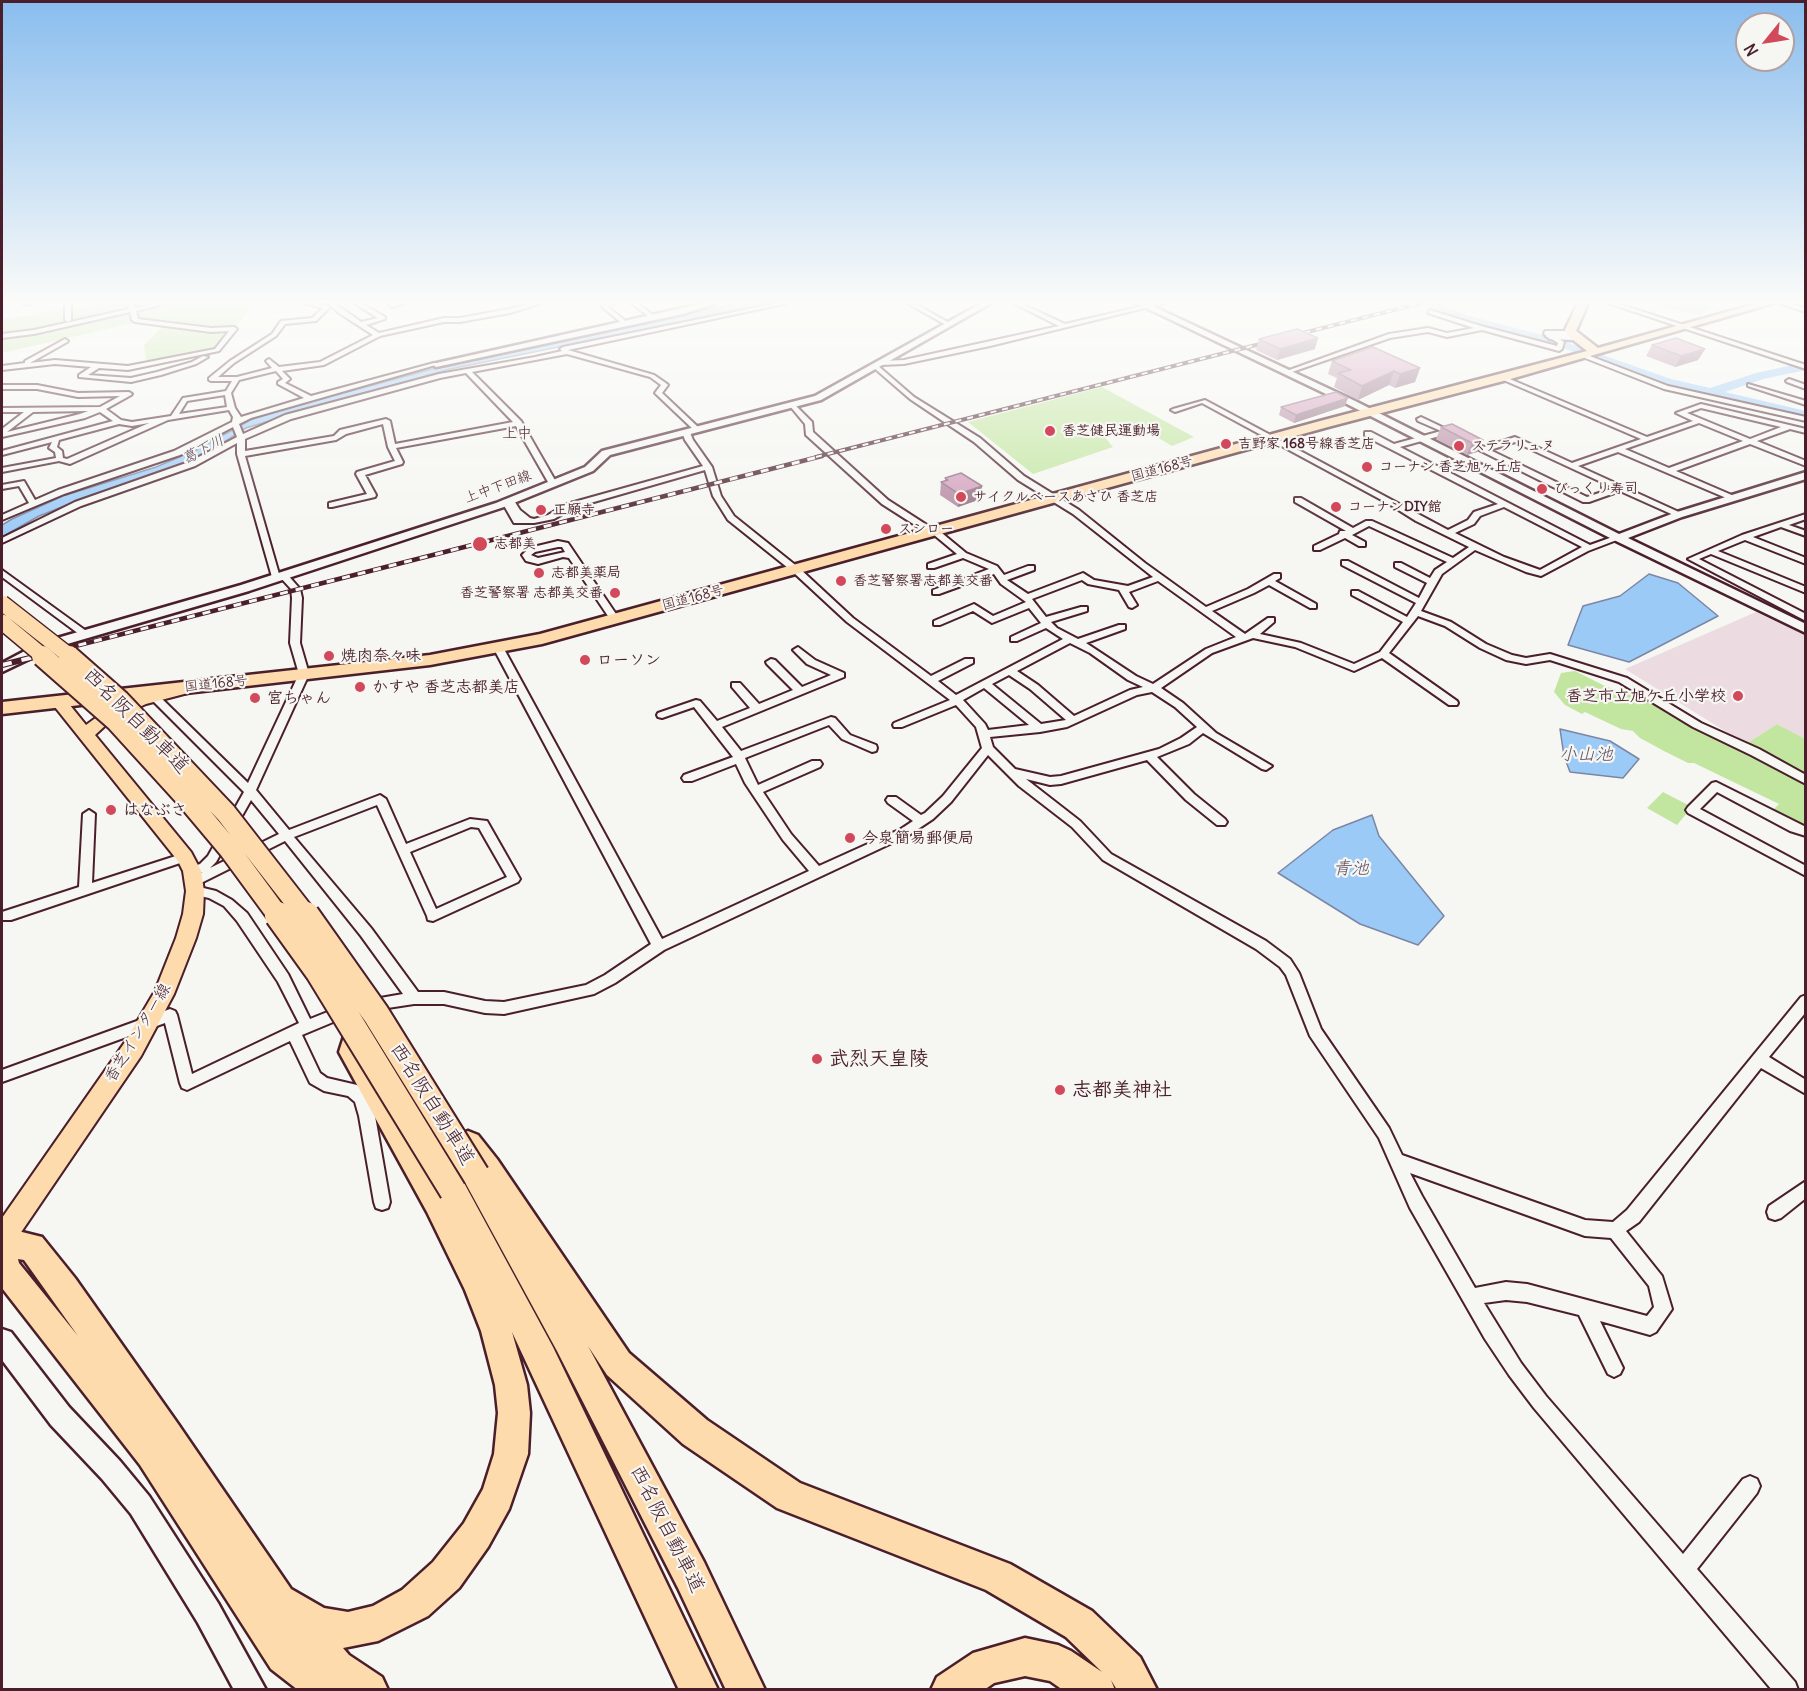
<!DOCTYPE html>
<meta charset="utf-8">
<style>
body{margin:0}
#map{position:relative;width:1807px;height:1691px;overflow:hidden;background:#f6f6f2;font-family:Delius,sans-serif}
canvas{display:block}
.frame{position:absolute;inset:0;border:3px solid #4a1f2b;pointer-events:none}
.north{position:absolute;left:1735px;top:12px;width:60px;height:60px;box-sizing:border-box;background:#f6f6f2;border:2px solid #b1a0a2;border-radius:50%;rotate:240deg;font-size:16px;font-weight:700;line-height:24px;text-align:center;color:#4a1f2b}
.north::after{content:'';display:block;margin:auto;width:21px;height:27px;background:#d1495b;clip-path:polygon(50% 0,100% 100%,50% 72%,0 100%)}
</style>
<div id="map">
<canvas width="1807" height="1691"></canvas>
<div class="frame"></div>
<div class="north">N</div>
</div>
<script>
const g = document.querySelector('canvas').getContext('2d');
g.lineJoin = 'round';
function paint(path, color) { g.fillStyle = color; g.fill(path, 'evenodd'); }
const toPath = rows => new Path2D(rows.map(r => 'M' + r).join(''));
function trace(path, color, width, dash) { g.strokeStyle = color; g.lineWidth = width; g.lineCap = dash ? 'butt' : 'round'; g.setLineDash(dash || []); g.stroke(path); }
function write(font, color, halo, rows, align = 'center') {
  g.font = font + ' Delius,"Klee One",sans-serif'; g.lineWidth = 4.5; g.setLineDash([]); g.textBaseline = 'middle'; g.strokeStyle = halo; g.fillStyle = color; for (const [text, x, y, turn = 0] of rows) {
    g.save(); g.translate(x, y); g.rotate((+turn || 0) * Math.PI / 180); g.textAlign = isNaN(turn) ? turn : align; if (halo) g.strokeText(text, 0, 0); g.fillText(text, 0, 0); g.restore();
  }
}
const built = toPath([
 [1756,612,1805,635,1805,740,1777,724,1749,742,1728,733,1625,669]
]);
const green = toPath([
 [110,303,248,303,248,312,216,349,195,357,161,362,146,360,144,345,162,327,134,323,2,353,2,319],
 [1651,303,1707,303,1712,307,1700,316],
 [1102,387,1194,437,1172,446,1138,426,1103,435,1113,447,1033,474,968,422],
 [1575,671,1607,687,1627,693,1638,686,1706,726,1749,742,1777,724,1805,739,1805,828,1771,812,1779,804,1694,763,1688,763,1664,751,1640,738,1633,731,1621,729,1585,712,1582,714,1565,705,1554,692,1561,673],
 [1663,792,1692,807,1677,825,1647,808]
]);
const water = toPath([
 [740,303,776,303,450,369,279,418,246,428,196,460,77,501,39,516,2,537,2,525,12,519,63,496,156,467,196,450,258,416,466,360,740,303],
 [1649,574,1678,583,1718,616,1629,662,1568,645,1583,606,1620,596,1649,574],
 [1560,729,1610,741,1639,759,1623,778,1570,772,1564,756,1560,729],
 [1372,815,1379,836,1444,916,1418,945,1360,924,1278,873,1333,830,1372,815]
]);
const river = toPath([
 [1423,303,1437,303,1466,315,1557,339,1671,379,1710,388,1756,373,1806,362,1806,370,1763,379,1725,392,1806,411,1806,419,1663,385,1549,343,1458,319,1423,303]
]);
const street = toPath([
 [21,303,33,303,30,305,21,303],
 [65,303,71,303,71,320,68,322,65,320,65,303],
 [128,303,134,303,135,308,158,303,168,303,136,311,138,319,211,328,234,327,237,329,219,351,128,370,99,368,88,375,131,378,157,372,192,362,203,356,208,357,196,364,161,375,131,382,79,377,79,375,91,367,55,364,2,370,2,366,25,363,25,361,65,339,68,341,67,342,30,363,55,360,128,366,215,349,229,331,211,332,135,322,132,320,130,312,34,334,2,338,2,334,34,330,129,309,128,303],
 [303,303,314,303,330,307,316,321,285,324,276,336,234,363,218,377,237,377,272,368,266,361,269,359,279,367,320,362,373,335,339,313,328,303,334,303,361,322,378,318,354,303,361,303,385,317,385,319,366,325,379,333,444,318,460,318,509,309,534,303,542,303,510,313,460,322,444,322,380,336,324,365,282,371,290,379,285,383,311,396,434,363,439,364,251,418,239,424,243,434,285,415,439,374,535,357,562,351,560,349,563,347,778,303,788,303,568,350,654,375,667,384,668,385,662,393,699,428,699,432,696,432,656,394,655,393,661,385,650,377,567,354,472,372,521,421,556,482,555,484,548,482,516,426,396,448,403,462,402,464,365,475,376,495,375,497,332,507,329,507,329,503,367,494,356,474,357,472,395,461,388,447,383,424,346,434,336,440,245,456,279,574,286,573,300,589,302,598,300,643,309,674,256,790,289,830,380,795,386,799,406,844,470,819,487,821,520,879,518,882,433,921,428,920,427,916,377,805,294,837,371,928,418,992,444,992,485,1001,504,1002,586,985,605,975,651,944,494,649,496,647,502,647,504,649,662,939,809,871,783,840,745,783,736,764,692,781,684,781,682,778,684,775,733,757,694,707,662,718,658,717,657,715,658,713,696,700,700,701,717,721,750,708,732,687,732,683,740,683,759,704,793,690,767,664,766,662,771,659,775,660,802,687,831,675,807,664,793,650,798,647,815,660,844,673,844,677,722,727,741,751,831,717,835,718,850,735,876,745,877,748,876,751,872,752,842,739,829,725,745,758,758,785,812,761,820,761,822,764,820,767,763,792,791,834,819,866,901,829,913,821,888,803,886,800,888,797,896,797,921,815,925,813,943,796,982,748,976,727,956,705,902,727,894,727,893,725,894,723,950,700,847,622,793,572,728,520,713,496,705,470,573,508,554,519,534,523,514,523,502,502,503,500,513,499,520,510,530,518,534,519,548,515,567,504,703,466,685,440,682,432,689,430,693,440,712,467,721,496,734,516,799,568,853,618,931,676,965,659,973,659,973,663,938,681,956,695,1063,639,1046,628,1017,641,1011,641,1011,637,1041,623,1029,608,992,623,973,611,940,625,934,625,934,621,974,604,993,616,1026,602,1001,584,994,574,939,594,933,594,933,590,989,569,963,558,934,568,928,568,928,564,957,554,933,534,929,534,882,504,806,435,805,424,790,406,790,404,794,404,812,422,813,432,888,500,933,529,937,529,966,553,997,566,1004,575,1028,566,1034,566,1034,570,1007,580,1028,594,1083,573,1094,580,1128,586,1153,577,1073,514,1018,480,974,442,910,399,873,367,873,365,877,365,914,397,980,438,1024,476,1079,510,1145,563,1206,607,1248,589,1274,574,1280,574,1280,578,1275,581,1316,604,1316,608,1310,608,1269,585,1254,593,1212,611,1245,634,1268,618,1274,618,1274,622,1260,634,1301,643,1354,664,1380,652,1403,622,1352,595,1352,591,1358,591,1407,617,1416,603,1342,565,1342,561,1348,561,1419,598,1427,583,1395,567,1395,563,1401,563,1430,578,1435,570,1447,562,1369,526,1352,535,1365,542,1365,546,1359,546,1345,538,1320,550,1314,550,1314,546,1339,534,1340,531,1346,531,1295,502,1295,498,1301,498,1353,528,1366,521,1372,521,1453,558,1469,547,1416,521,1389,504,1202,403,1175,412,1171,410,1173,409,1205,400,1448,530,1468,520,1474,512,1498,504,1365,436,1365,432,1371,432,1394,444,1441,431,1418,421,1417,419,1421,417,1484,447,1515,437,1572,463,1641,439,1501,379,1501,377,1505,377,1647,437,1693,421,1676,413,1701,404,1806,429,1806,433,1790,429,1757,441,1806,461,1806,466,1750,444,1676,471,1734,496,1734,500,1731,500,1618,452,1578,466,1681,513,1682,515,1678,517,1620,491,1589,502,1583,502,1447,434,1400,447,1590,545,1618,535,1622,538,1588,551,1541,576,1526,572,1475,550,1442,574,1421,611,1451,622,1486,644,1512,655,1526,658,1550,654,1627,678,1701,723,1759,749,1806,775,1806,784,1751,755,1693,727,1619,682,1550,660,1526,664,1506,660,1480,648,1445,626,1418,616,1389,653,1457,701,1458,703,1457,705,1449,705,1382,658,1354,671,1295,647,1253,638,1212,653,1161,688,1183,703,1216,733,1272,766,1266,770,1262,769,1203,733,1189,744,1157,757,1194,794,1225,819,1227,822,1225,825,1217,825,1186,800,1147,760,1061,784,1050,785,1026,779,1080,821,1111,854,1266,941,1290,959,1299,973,1321,1029,1389,1128,1402,1155,1585,1220,1613,1222,1627,1210,1801,997,1806,995,1806,1012,1769,1057,1806,1080,1806,1094,1761,1068,1639,1222,1626,1231,1662,1276,1672,1309,1656,1332,1650,1335,1600,1321,1623,1368,1620,1374,1614,1377,1608,1374,1579,1315,1527,1302,1506,1300,1484,1303,1521,1363,1546,1396,1683,1554,1743,1479,1750,1476,1757,1479,1760,1486,1757,1493,1697,1569,1795,1682,1798,1690,1772,1690,1534,1408,1509,1375,1485,1339,1410,1208,1379,1138,1310,1036,1286,975,1280,967,1256,949,1103,860,1072,827,1019,786,988,755,951,802,933,819,909,835,664,950,615,983,594,994,504,1014,485,1013,444,1004,414,1004,368,1011,363,1009,361,1005,363,1001,403,994,361,936,285,841,195,886,216,891,232,900,247,913,288,974,310,1019,345,1005,350,1007,352,1011,350,1015,302,1035,320,1073,327,1078,357,1085,366,1093,375,1116,390,1202,388,1208,382,1210,376,1208,374,1202,359,1116,355,1102,348,1096,324,1091,310,1083,290,1041,187,1090,182,1088,180,1083,165,1023,2,1082,2,1070,170,1009,175,1011,177,1015,192,1074,299,1023,278,982,237,921,224,906,209,898,191,894,189,891,194,887,190,885,188,882,190,879,203,872,192,876,188,874,186,871,188,868,200,864,208,856,244,792,149,697,154,694,158,695,248,783,299,674,290,643,292,598,291,589,280,577,276,580,272,577,237,454,237,443,195,466,81,506,2,543,2,538,75,502,189,462,237,437,233,427,180,455,64,494,2,520,2,515,29,503,19,486,2,489,2,485,24,481,35,500,58,490,174,451,232,422,233,417,229,410,168,420,70,464,59,461,2,472,2,468,56,458,55,452,49,448,52,442,2,455,2,451,113,421,100,412,85,418,2,437,2,429,24,412,2,412,2,408,100,407,120,396,78,397,37,389,2,389,2,385,37,385,78,393,129,392,132,394,131,395,106,409,121,420,132,422,171,416,183,398,226,391,232,381,211,381,209,380,209,378,230,361,272,334,281,321,312,318,323,308,303,303],
 [276,371,283,379,278,382,278,384,304,398,241,417,235,408,231,393,239,380,276,371],
 [466,373,513,422,395,444,390,421,386,419,340,430,334,436,245,451,245,439,291,419,440,378,466,373],
 [225,395,227,407,179,414,187,401,225,395],
 [1701,408,1781,427,1750,439,1687,413,1701,408],
 [88,411,80,414,7,432,33,412,88,411],
 [149,423,67,459,63,458,62,451,57,447,59,440,119,424,132,426,149,423],
 [1699,423,1743,441,1669,468,1625,449,1699,423],
 [1515,442,1614,488,1587,497,1490,450,1515,442],
 [1504,507,1582,547,1540,570,1504,557,1455,533,1474,524,1480,516,1504,507],
 [1082,580,1088,584,1119,590,1129,607,1132,608,1137,605,1129,592,1158,581,1236,637,1206,649,1153,684,1136,676,1086,643,1125,629,1125,625,1119,625,1078,639,1057,628,1051,622,1087,611,1087,607,1081,607,1046,617,1032,599,1082,580],
 [1070,643,1090,653,1128,680,1143,687,1130,690,1074,716,1038,685,1017,671,1070,643],
 [1009,675,1030,689,1066,720,1041,724,992,684,1009,675],
 [984,688,1029,725,988,730,985,724,963,700,984,688],
 [1152,692,1175,707,1197,727,1181,738,1159,749,1061,776,1050,777,1015,769,993,747,990,737,1040,732,1067,727,1137,695,1152,692],
 [251,800,279,834,210,868,216,862,251,800],
 [471,827,479,828,507,877,436,909,410,852,471,827],
 [1410,1173,1585,1236,1611,1238,1649,1286,1654,1307,1647,1316,1527,1284,1506,1282,1475,1288,1422,1196,1410,1173],
 [395,303,406,303,392,307,389,305,395,303],
 [608,303,616,303,608,307,628,323,628,325,624,325,601,306,608,303],
 [631,303,637,303,657,318,652,319,631,303],
 [907,303,914,303,951,324,946,325,907,303],
 [1013,303,1020,303,1065,324,1156,303,1165,303,990,346,904,364,881,365,878,363,881,361,904,360,1059,326,1013,303],
 [1608,303,1616,303,1806,365,1806,369,1608,303],
 [1778,303,1786,303,1806,308,1806,312,1778,303],
 [1430,310,1481,326,1557,346,1558,343,1544,334,1545,331,1571,331,1574,333,1571,335,1552,334,1564,342,1562,349,1559,351,1482,330,1447,337,1428,332,1390,338,1289,373,1284,372,1389,334,1428,328,1447,333,1474,328,1428,313,1430,310],
 [1582,353,1668,386,1806,417,1806,421,1664,389,1580,356,1579,355,1582,353],
 [1789,379,1806,385,1806,389,1787,382,1786,381,1789,379],
 [1748,384,1806,401,1806,405,1748,386,1748,384],
 [1806,514,1806,519,1789,525,1806,531,1806,536,1781,527,1753,537,1806,558,1806,564,1745,540,1718,551,1806,587,1806,593,1711,554,1699,559,1806,614,1806,621,1688,559,1742,535,1806,514],
 [558,541,568,543,620,620,618,622,612,622,569,558,563,557,538,564,526,561,522,555,529,548,558,541],
 [558,547,562,547,565,552,538,558,531,555,535,552,558,547],
 [2,570,89,633,89,637,83,637,2,577,2,570],
 [1716,782,1806,827,1806,836,1790,831,1717,792,1700,809,1806,866,1806,876,1688,813,1686,810,1688,807,1712,783,1716,782],
 [89,810,95,814,92,883,185,853,191,857,189,860,11,920,2,920,2,912,79,887,83,814,89,810],
 [1806,1181,1806,1198,1781,1218,1775,1220,1769,1218,1767,1212,1769,1206,1806,1181]
]);
const secondary = toPath([
 [705,303,717,303,683,314,436,367,432,364,705,303],
 [982,303,991,303,821,400,610,455,593,471,504,507,249,591,50,649,2,672,2,663,40,643,241,585,496,503,585,467,602,451,815,396,982,303],
 [1136,303,1146,303,1353,400,1619,534,1674,513,1806,472,1806,479,1682,517,1628,538,1806,624,1806,633,1614,540,1347,404,1136,303],
 [1547,334,1574,334,1578,337,1574,340,1550,339,1546,336,1547,334],
 [2,1329,11,1332,69,1407,120,1461,149,1496,218,1603,266,1690,234,1690,198,1623,131,1514,102,1479,51,1425,2,1360,2,1329]
]);
const primary = toPath([
 [183,685,188,687,191,690,188,693,146,704,124,714,107,724,95,735,191,852,201,871,204,891,203,914,196,938,174,994,141,1056,11,1247,2,1250,2,1218,125,1042,155,991,176,938,183,914,186,891,183,871,178,861,51,702,59,697,65,699,86,725,112,706,136,698,183,685]
]);
const highway = toPath([
 [1578,303,1588,303,1576,331,1598,348,1759,303,1774,303,1507,380,1328,427,542,644,430,665,2,714,2,702,430,655,540,634,1320,421,1587,351,1567,335,1565,330,1578,303],
 [357,1021,366,1024,369,1032,365,1051,442,1184,453,1177,463,1181,553,1347,718,1690,679,1690,512,1332,527,1385,530,1413,528,1454,509,1509,488,1547,459,1588,428,1616,378,1641,343,1648,349,1655,382,1677,388,1690,298,1690,271,1669,140,1465,2,1288,2,1227,42,1237,75,1278,178,1424,291,1589,324,1608,348,1612,373,1606,402,1590,433,1562,464,1523,483,1489,494,1454,498,1413,495,1385,481,1331,465,1290,427,1212,339,1052,348,1024,357,1021],
 [18,1259,24,1260,78,1336,19,1263,18,1259],
 [468,1131,478,1135,497,1159,629,1353,707,1420,800,1483,1010,1564,1092,1611,1140,1657,1157,1690,1117,1690,1111,1680,1115,1690,1063,1690,1050,1681,1025,1676,994,1683,984,1690,931,1690,937,1677,973,1653,1025,1638,1058,1645,1071,1651,1102,1672,1066,1637,986,1590,777,1508,683,1444,607,1375,588,1346,704,1562,765,1690,726,1690,678,1588,557,1351,466,1184,462,1175,468,1165,455,1144,458,1135,468,1131]
]);
const railFar2 = toPath([
 [816,457,1421,303]
]);
const railFar1 = toPath([
 [32,657,822,456]
]);
const rail = toPath([
 [2,665,38,656]
]);
const highwayBridgeFar2 = toPath([
 [2,603,71,657],
 [2,622,44,657]
]);
const highwayBridgeFar1 = toPath([
 [42,656,116,721,187,799,229,849,279,917],
 [69,656,119,700,226,813,307,917]
]);
const highwayBridge = toPath([
 [278,915,319,972,453,1191],
 [306,915,376,1014,476,1175]
]);
const wall = toPath([
 [1259,339,1315,349,1277,360,1256,350],
 [1652,345,1705,349,1698,360,1675,367,1646,356],
 [1332,361,1420,368,1415,382,1395,388,1389,385,1358,400,1334,387,1337,378,1328,374],
 [1345,406,1294,423,1279,415,1281,407],
 [1441,427,1483,440,1477,452,1467,455,1436,439],
 [945,478,982,486,981,499,958,507,940,495,941,482,945,481]
]);
const shadedWall = toPath([
 [1318,338,1315,349,1277,360,1280,349],
 [1705,349,1698,360,1675,367,1681,356],
 [1420,368,1415,382,1395,388,1400,374],
 [1394,371,1389,385,1358,400,1362,386],
 [1348,398,1345,406,1294,423,1296,415],
 [1483,440,1477,452,1467,455,1472,443],
 [982,486,981,499,958,507,959,494]
]);
const building = toPath([
 [1297,329,1318,338,1280,349,1259,339,1297,329],
 [1676,338,1705,349,1681,356,1652,345,1676,338],
 [1373,347,1420,368,1400,374,1394,371,1362,386,1338,373,1351,370,1332,361,1373,347],
 [1336,392,1348,398,1296,415,1281,407,1336,392],
 [1452,424,1483,440,1472,443,1441,427,1452,424],
 [961,473,982,486,959,494,941,482,948,480,945,478,961,473]
]);
const markers = [
 [1050,431,6,"#d1495b"],
 [1226,444,6,"#d1495b"],
 [1459,446,6,"#d1495b"],
 [1367,467,6,"#d1495b"],
 [1542,489,6,"#d1495b"],
 [961,497,6,"#d1495b"],
 [1336,507,6,"#d1495b"],
 [541,510,6,"#d1495b"],
 [886,529,6,"#d1495b"],
 [480,544,8,"#d1495b"],
 [539,573,6,"#d1495b"],
 [841,581,6,"#d1495b"],
 [615,593,6,"#d1495b"],
 [329,656,6,"#d1495b"],
 [585,660,6,"#d1495b"],
 [360,687,6,"#d1495b"],
 [1738,696,6,"#d1495b"],
 [255,698,6,"#d1495b"],
 [111,810,6,"#d1495b"],
 [850,838,6,"#d1495b"],
 [817,1059,6,"#d1495b"],
 [1060,1090,6,"#d1495b"]
];
const farPoinames = [
 ["香芝健民運動場",1062,431],
 ["吉野家 168号線香芝店",1238,444],
 ["ステラリュヌ",1471,446],
 ["コーナン 香芝旭ヶ丘店",1379,467],
 ["びっくり寿司",1554,489],
 ["サイクルベースあさひ 香芝店",973,497],
 ["コーナンDIY館",1348,507],
 ["正願寺",553,510],
 ["スシロー",898,529],
 ["志都美",494,544],
 ["志都美薬局",551,573],
 ["香芝警察署志都美交番",853,581],
 ["香芝警察署 志都美交番",603,593,"right"]
];
const farStreetnames = [
 ["国道168号",1162,469,-15],
 ["上中下田線",498,487,-20],
 ["国道168号",693,598,-15],
 ["国道168号",216,684,-6]
];
const farNeighbourhoodnames = [
 ["上中",517,434]
];
const farWaternames = [
 ["葛下川",203,450,-28]
];
const poiNames = [
 ["焼肉奈々味",341,656],
 ["ローソン",597,660],
 ["かすや 香芝志都美店",372,687],
 ["香芝市立旭ケ丘小学校",1726,696,"right"],
 ["宮ちゃん",267,698],
 ["はなぶさ",123,810],
 ["今泉簡易郵便局",862,838]
];
const streetNames = [
 ["香芝インター線",138,1033,-59]
];
const waterNames = [
 ["小山池",1586,755],
 ["青池",1351,869]
];
const nearStreetnames = [
 ["西名阪自動車道",136,721,45],
 ["西名阪自動車道",432,1104,58],
 ["西名阪自動車道",667,1529,63]
];
const nearPoinames = [
 ["武烈天皇陵",829,1059],
 ["志都美神社",1072,1090]
];
paint(built, '#ecdce2');
paint(green, '#c2e6a0');
paint(water, '#9ccaf7');
trace(water, '#7b86a5', 1.5);
paint(river, '#9ccaf7');
trace(street, '#4a1f2b', 4);
trace(secondary, '#4a1f2b', 5);
trace(primary, '#4a1f2b', 4);
trace(highway, '#4a1f2b', 5);
paint(street, '#f6f6f2');
paint(secondary, '#f6f6f2');
paint(primary, '#fedbac');
paint(highway, '#fedbac');
trace(railFar2, '#4a1f2b', 4);
trace(railFar1, '#4a1f2b', 4.5);
trace(rail, '#4a1f2b', 6);
trace(railFar2, '#f6f6f2', 2, [6]);
trace(railFar1, '#f6f6f2', 3, [8]);
trace(rail, '#f6f6f2', 4, [10]);
trace(highwayBridgeFar2, '#4a1f2b', 18, []);
trace(highwayBridgeFar1, '#4a1f2b', 24, []);
trace(highwayBridge, '#4a1f2b', 30, []);
trace(highwayBridgeFar2, '#fedbac', 15);
trace(highwayBridgeFar1, '#fedbac', 20);
trace(highwayBridge, '#fedbac', 26);
paint(wall, '#b58aa2');
paint(shadedWall, '#947084');
paint(building, '#d3a0bc');
trace(building, '#947084', 1.5);
const sky = g.createLinearGradient(0, 0, 0, 539);
sky.addColorStop(0, '#89bdee');
sky.addColorStop(0.56, '#fbfbf9');
sky.addColorStop(1, '#fbfbf900');
g.fillStyle = sky;
g.fillRect(0, 0, 1807, 539);
for (const [x, y, r, color] of markers) { const dot = new Path2D(); dot.arc(x, y, r, 0, 2 * Math.PI); g.fillStyle = color; g.fill(dot); trace(dot, '#f6f6f2', 2); }
write('bold 14px', '#4a1f2b', '#f6f6f2', farPoinames, 'left');
write('14px', '#4a1f2b', '#f6f6f2', farStreetnames);
write('15px', '#4a1f2b', '#f6f6f2', farNeighbourhoodnames);
write('italic 15px', '#635268', '#f6f6f2', farWaternames);
write('bold 16px', '#4a1f2b', '#f6f6f2', poiNames, 'left');
write('16px', '#4a1f2b', '#f6f6f2', streetNames);
write('italic 18px', '#635268', '#f6f6f2', waterNames);
write('20px', '#4a1f2b', '#f6f6f2', nearStreetnames);
write('bold 20px', '#4a1f2b', '#f6f6f2', nearPoinames, 'left');
</script>
